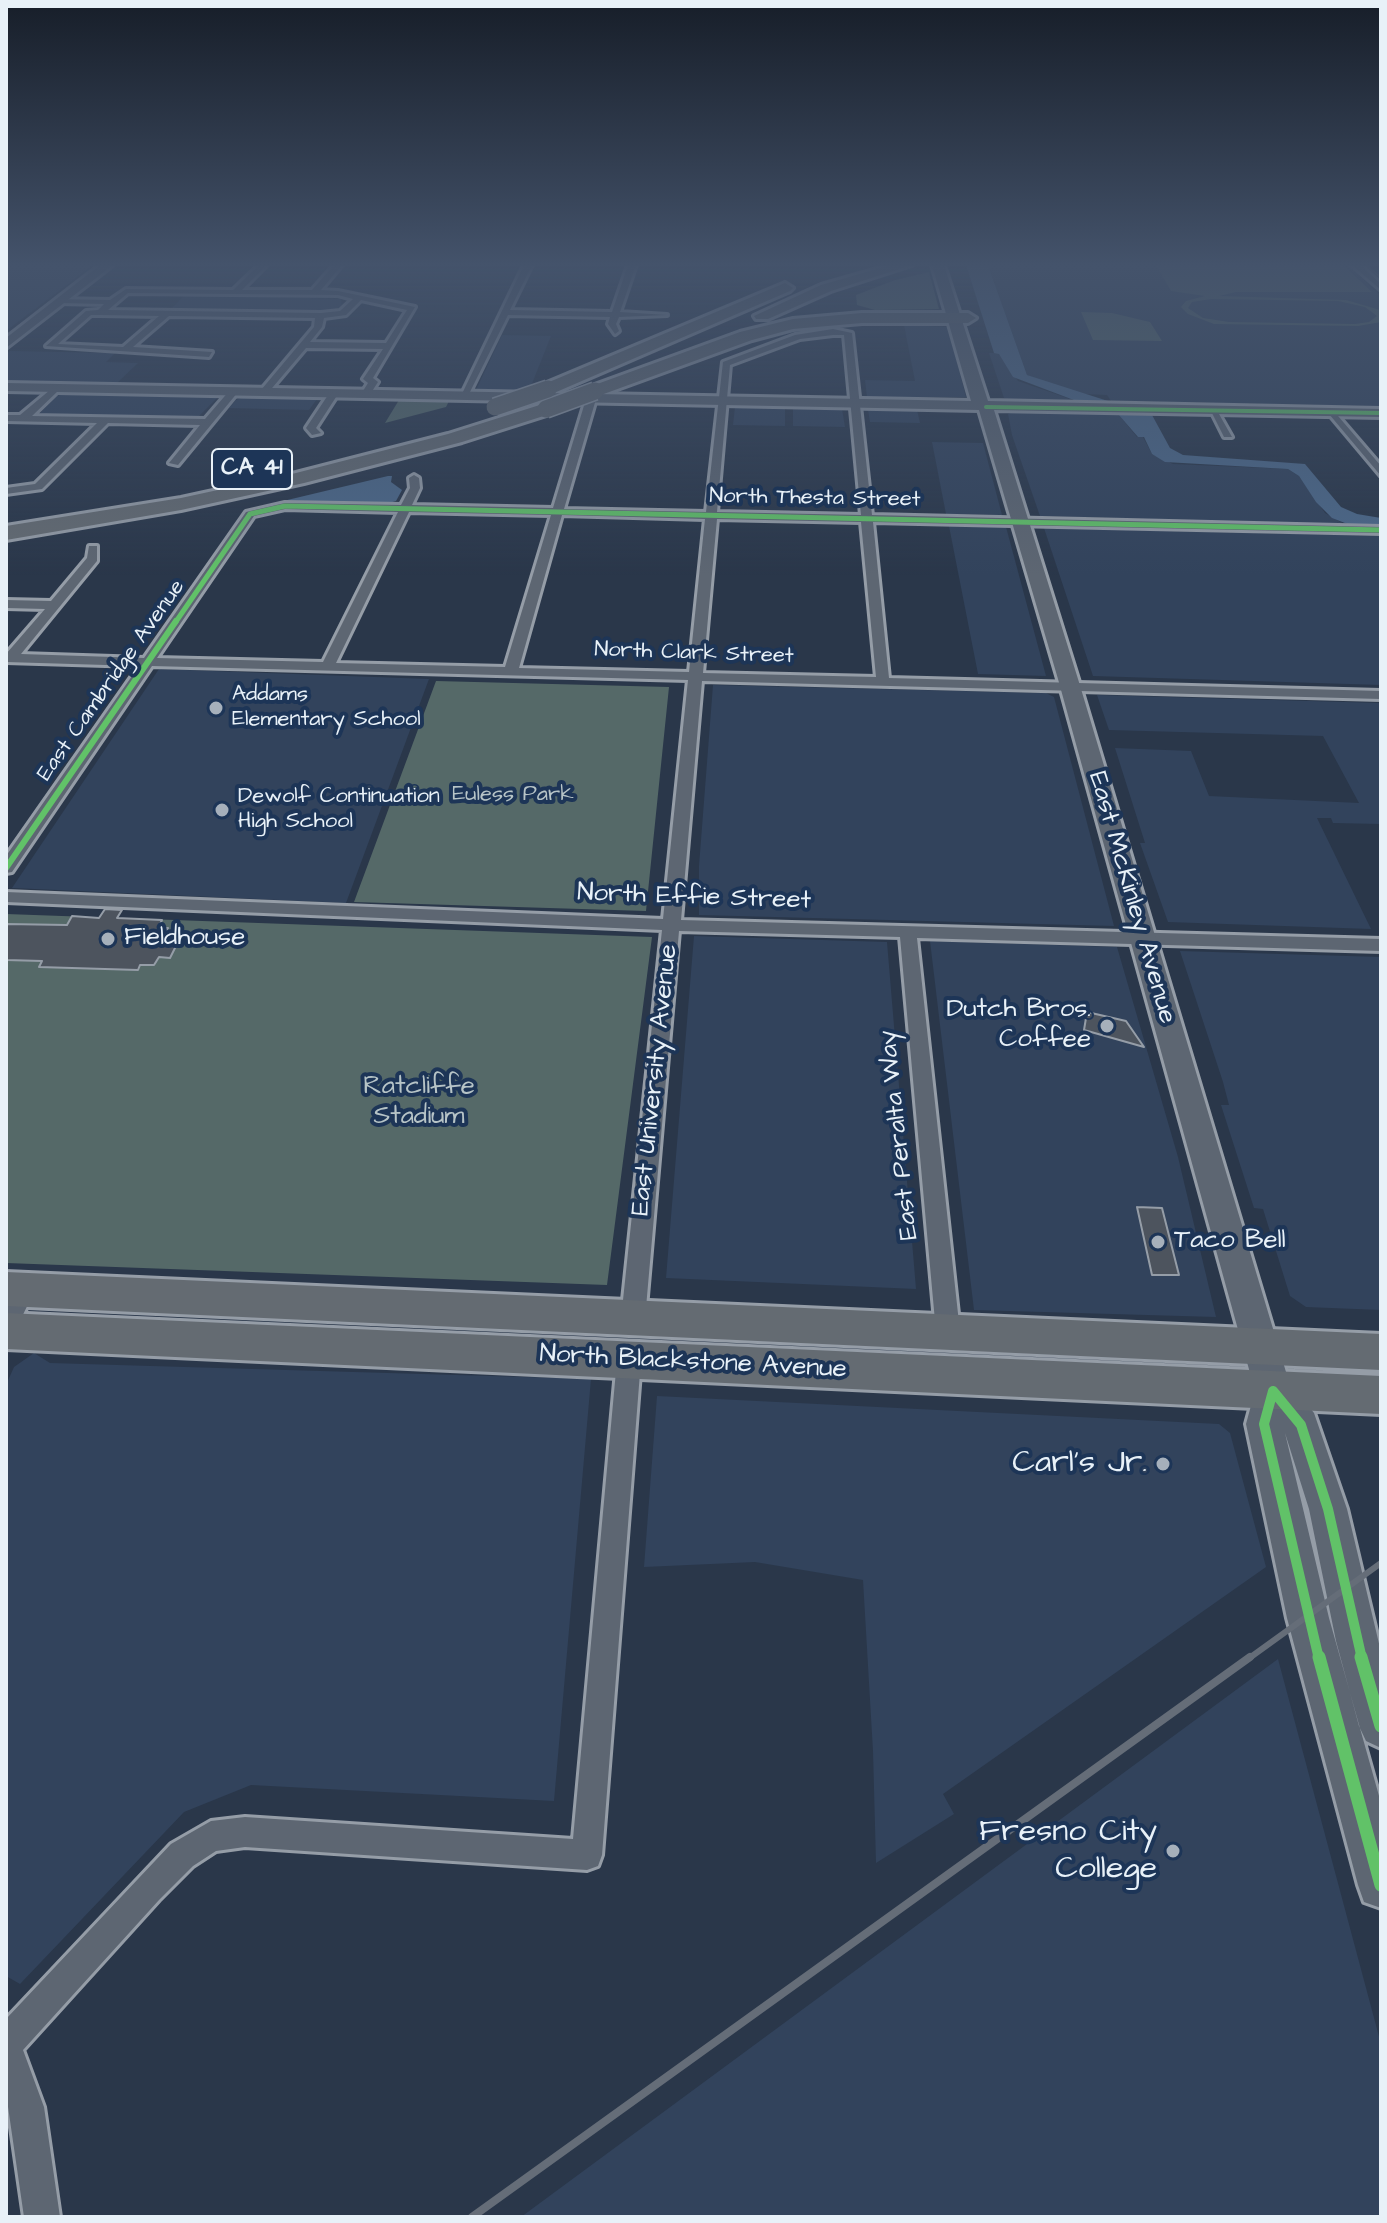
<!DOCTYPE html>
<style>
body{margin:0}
#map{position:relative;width:1387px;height:2223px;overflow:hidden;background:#2a374a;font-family:"Architects Daughter",sans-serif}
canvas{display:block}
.frame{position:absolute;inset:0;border:8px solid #e8f1f8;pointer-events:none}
</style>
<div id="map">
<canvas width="1387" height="2223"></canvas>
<div class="frame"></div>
</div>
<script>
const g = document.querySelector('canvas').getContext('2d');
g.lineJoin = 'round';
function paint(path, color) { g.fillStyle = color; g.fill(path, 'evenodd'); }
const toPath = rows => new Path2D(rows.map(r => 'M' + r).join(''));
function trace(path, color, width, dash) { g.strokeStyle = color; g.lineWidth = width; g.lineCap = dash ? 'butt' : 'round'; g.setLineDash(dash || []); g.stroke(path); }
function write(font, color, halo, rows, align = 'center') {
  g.font = font + ' "Architects Daughter",sans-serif'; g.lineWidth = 8; g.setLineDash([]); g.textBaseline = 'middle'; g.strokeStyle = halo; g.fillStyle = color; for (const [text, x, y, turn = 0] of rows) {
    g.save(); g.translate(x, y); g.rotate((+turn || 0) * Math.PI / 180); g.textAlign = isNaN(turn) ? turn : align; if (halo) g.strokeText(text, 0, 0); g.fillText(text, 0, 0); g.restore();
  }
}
const built = toPath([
 [6,265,93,265,6,331],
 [988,265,1349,265,1381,296,1381,406,1111,401,1107,395,1082,394,1048,384,1027,375],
 [186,294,341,299,342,306,331,313,264,312,260,316,168,312],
 [904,325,948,327,966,397,867,397,865,380,915,381],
 [502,335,551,336,531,386,517,391,476,390],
 [10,351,115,353,106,362,138,363,117,383,6,381,6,354],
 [989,353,999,353,1018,381,1079,402,1013,401,1004,398],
 [65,394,213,397,217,398,197,418,39,414,57,396],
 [243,397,277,398,317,399,309,410,229,408,236,400],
 [735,407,785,408,785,426,733,425],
 [793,408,842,409,845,427,793,426],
 [868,410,917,410,920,423,870,422],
 [1012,412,1118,414,1137,437,1143,437,1152,454,1173,464,1288,469,1299,476,1325,513,1344,524,1040,516,1012,435,1008,414],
 [932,442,983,443,1002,515,946,514],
 [949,526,1006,527,1046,676,978,674],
 [1044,528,1381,536,1381,685,1093,676],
 [159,669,429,679,346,903,12,888],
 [713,685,1046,693,1054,697,1114,926,699,915,699,866],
 [1097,695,1381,703,1381,824,1333,823,1331,818,1317,818,1371,929,1168,922,1140,843,1145,843,1115,748,1191,751,1209,796,1359,803,1323,736,1109,730],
 [694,936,887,942,916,1289,666,1278],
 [930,941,1117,947,1178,1157,1216,1317,974,1310],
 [1180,951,1381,957,1381,1310,1306,1307,1290,1296,1263,1209,1254,1208,1221,1105,1229,1105,1223,1082],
 [34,1353,50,1363,591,1379,554,1801,251,1785,184,1812,20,1984,6,1976,6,1385,14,1367],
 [657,1396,1219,1424,1230,1433,1266,1567,943,1794,954,1814,876,1863,873,1751,863,1580,755,1562,644,1567],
 [1278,1659,1381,2044,1381,2217,521,2217]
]);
const green = toPath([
 [1156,265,1343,265,1372,292,1236,292,1219,296,1346,300,1380,310,1381,322,1358,326,1214,324,1188,314,1181,307,1186,301,1205,296,1171,291],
 [1211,299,1338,301,1365,307,1377,316,1369,322,1355,324,1229,322,1203,318,1188,308,1192,302],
 [929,272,939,309,875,310,857,305,856,295,895,280],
 [1081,312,1112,313,1150,322,1162,341,1093,340],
 [399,400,449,401,446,407,385,423],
 [436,681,669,687,646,911,354,902],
 [6,914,652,937,607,1285,6,1263]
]);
const water = toPath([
 [966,265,988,265,1027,375,1111,402,1079,402,1013,377,999,354,994,353],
 [1118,414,1152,415,1170,448,1183,455,1305,464,1341,507,1357,514,1381,518,1381,528,1350,525,1332,518,1316,502,1299,476,1288,469,1165,462,1152,454,1144,437,1138,437],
 [388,476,392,476,391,482,402,490,396,501,389,503,279,502]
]);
const building = toPath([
 [105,909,122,910,117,918,162,920,158,928,168,928,162,939,179,940,170,958,159,957,154,965,140,965,138,970,39,967,42,961,6,960,6,924,67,925,72,916,99,918,105,909],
 [1087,1012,1126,1021,1144,1047,1084,1030,1087,1012],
 [1137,1207,1162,1208,1179,1275,1152,1275,1137,1207]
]);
const minor = toPath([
 [259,265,267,265,242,290,312,290,334,265,342,265,321,290,338,291,415,307,373,378,378,382,369,396,361,394,368,383,363,379,383,349,306,348,267,394,261,394,261,390,314,327,315,318,169,316,133,347,212,352,209,357,46,346,86,311,98,310,104,304,60,303,57,299,110,300,126,289,233,290,259,265],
 [128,293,338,295,353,299,340,311,321,313,108,310,128,293],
 [361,300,407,310,386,343,310,342,322,327,324,318,346,315,361,300],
 [91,315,100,315,159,316,123,347,58,344,91,315],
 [524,265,532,265,510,310,612,312,628,265,636,265,620,312,667,315,619,317,616,324,619,331,615,334,608,324,610,317,508,315,468,396,460,398,524,265],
 [1352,265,1360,265,1381,284,1381,290,1352,265],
 [833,329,852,333,872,515,1381,527,1381,533,873,522,889,678,1381,691,1381,699,702,681,681,920,1381,939,1381,951,917,938,960,1332,956,1339,948,1342,940,1339,936,1332,900,937,679,931,645,1319,641,1326,633,1329,625,1326,621,1319,662,930,6,902,6,892,663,919,688,680,152,666,12,872,6,873,6,856,139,666,6,662,6,654,45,609,6,608,6,600,51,601,87,558,89,546,97,546,97,561,21,654,144,658,246,512,285,503,401,505,410,488,409,478,414,475,419,478,420,488,412,505,553,508,586,399,591,396,596,399,564,509,706,512,723,362,795,335,833,329],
 [833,335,844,335,861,515,717,512,730,365,800,339,833,335],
 [285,509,398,512,323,662,157,658,254,516,285,509],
 [409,512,551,515,505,667,336,663,409,512],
 [562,515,705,519,689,672,519,668,562,515],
 [717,519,861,522,876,677,703,673,717,519],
 [56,385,59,390,32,416,205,419,230,390,238,392,178,465,169,463,200,425,108,423,42,489,6,494,6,488,35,484,97,423,6,421,6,415,20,415,56,385],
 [330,392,338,394,316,428,321,433,312,435,306,428,330,392],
 [1209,407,1215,407,1232,437,1224,437,1209,407],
 [1332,409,1381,466,1381,476,1329,414,1332,409],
 [24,1280,32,1283,35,1290,14,1333,6,1336,6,1303,16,1283,24,1280],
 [629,1349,637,1352,641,1360,602,1855,598,1866,587,1870,245,1847,216,1851,193,1866,159,1900,23,2050,44,2107,60,2217,24,2217,6,2093,6,2019,171,1844,211,1821,245,1817,573,1839,617,1360,621,1352,629,1349]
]);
const secondary = toPath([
 [100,265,113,265,6,348,6,338,100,265],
 [932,265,944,265,988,401,1381,409,1381,417,994,410,1078,679,1289,1382,1314,1413,1347,1509,1381,1652,1381,1748,1366,1741,1359,1726,1336,1641,1309,1509,1285,1433,1329,1618,1381,1803,1381,1908,1364,1902,1358,1885,1287,1618,1246,1424,1255,1391,1058,679,979,410,6,391,6,383,971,401,932,265]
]);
const primary = toPath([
 [6,1272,1381,1334,1381,1370,6,1306,6,1272],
 [6,1313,1381,1376,1381,1414,6,1349,6,1313]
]);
const motorway = toPath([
 [891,265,912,265,831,291,768,319,756,319,754,316,821,285,891,265],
 [785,283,793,288,790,291,554,393,548,394,539,389,542,385,785,283],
 [862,313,968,313,976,318,968,323,862,323,793,329,752,340,601,395,589,395,586,391,589,387,740,332,793,319,862,313],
 [546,403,555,409,553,413,462,442,304,483,181,510,6,540,6,526,181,498,296,473,448,434,546,403]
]);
const railFar2 = toPath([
 [1366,265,1381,278]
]);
const railFar1 = toPath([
 [1248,1659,1381,1563]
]);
const rail = toPath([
 [472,2217,1250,1657]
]);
const motorwayBridge = toPath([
 [495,407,548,389],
 [546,409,595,391]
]);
const cyclewayFar4 = toPath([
 [986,407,1381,413]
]);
const cyclewayFar3 = toPath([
 [175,623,250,514,285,506,1381,530]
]);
const cyclewayFar2 = toPath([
 [6,868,176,621]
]);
const cyclewayFar1 = toPath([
 [1273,1391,1264,1424,1319,1659],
 [1273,1391,1301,1425,1328,1509,1362,1659]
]);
const cycleway = toPath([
 [1319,1657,1381,1885],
 [1361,1657,1381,1726]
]);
const markers = [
 [216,708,8,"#a6b0bb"],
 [222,810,8,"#a6b0bb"],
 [108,939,8,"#a6b0bb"],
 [1107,1026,8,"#a6b0bb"],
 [1158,1242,8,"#a6b0bb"],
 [1163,1464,8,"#a6b0bb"],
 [1173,1851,8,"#a6b0bb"]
];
const farStreetnames = [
 ["North Thesta Street",815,499,1],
 ["North Clark Street",694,654,2],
 ["East Cambridge Avenue",112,681,-55]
];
const farPoinames = [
 ["Addams",232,695],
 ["Elementary School",232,720],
 ["Dewolf Continuation",238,797],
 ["High School",238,822]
];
const farParknames = [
 ["Euless Park",513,795]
];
const shields = [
 [252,469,80]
];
const shieldNames = [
 ["CA 41",252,469]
];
const streetNames = [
 ["North Effie Street",694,898,2],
 ["East McKinley Avenue",1131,898,74],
 ["East University Avenue",656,1080,-84],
 ["East Peralta Way",900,1135,-96],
 ["North Blackstone Avenue",693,1363,3]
];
const poiNames = [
 ["Fieldhouse",124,939],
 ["Dutch Bros.",1091,1011,"right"],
 ["Coffee",1091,1041,"right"],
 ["Taco Bell",1174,1242]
];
const parkNames = [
 ["Ratcliffe",419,1088],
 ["Stadium",419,1118]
];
const nearPoinames = [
 ["Carl's Jr.",1147,1464],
 ["Fresno City",1157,1833],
 ["College",1157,1870]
];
paint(built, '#32435c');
paint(green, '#556968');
paint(water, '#4c6889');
paint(building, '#4d545e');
trace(building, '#959da7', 2);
trace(minor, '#959da7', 6);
trace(secondary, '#959da7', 6);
trace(primary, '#959da7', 6);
trace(motorway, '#959da7', 6);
paint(minor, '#5d6672');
paint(secondary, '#5d6672');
paint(primary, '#646b72');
paint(motorway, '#646b72');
trace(railFar2, '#656d78', 2);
trace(railFar1, '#656d78', 6);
trace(rail, '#656d78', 8);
trace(motorwayBridge, '#959da7', 20, []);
trace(motorwayBridge, '#646b72', 17);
trace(cyclewayFar4, '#61c268', 4);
trace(cyclewayFar3, '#61c268', 5);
trace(cyclewayFar2, '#61c268', 6);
trace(cyclewayFar1, '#61c268', 10);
trace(cycleway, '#61c268', 13);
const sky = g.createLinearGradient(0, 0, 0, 576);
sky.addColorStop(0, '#171e29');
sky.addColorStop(0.46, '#44536b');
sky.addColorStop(1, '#44536b00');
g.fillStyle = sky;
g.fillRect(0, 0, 1387, 576);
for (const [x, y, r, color] of markers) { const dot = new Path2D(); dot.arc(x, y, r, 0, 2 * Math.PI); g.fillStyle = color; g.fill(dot); trace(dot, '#1d3557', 3); }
write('22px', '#e8f1f8', '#1d3557', farStreetnames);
write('22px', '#e8f1f8', '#1d3557', farPoinames, 'left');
write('22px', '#b7c4c7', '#1d3557', farParknames);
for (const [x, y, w] of shields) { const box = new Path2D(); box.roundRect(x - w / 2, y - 20, w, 40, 6); g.fillStyle = '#1d3557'; g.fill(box); trace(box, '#e8f1f8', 2); }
write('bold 24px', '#e8f1f8', null, shieldNames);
write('26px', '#e8f1f8', '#1d3557', streetNames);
write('26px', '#e8f1f8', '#1d3557', poiNames, 'left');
write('26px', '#b7c4c7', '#1d3557', parkNames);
write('32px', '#e8f1f8', '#1d3557', nearPoinames, 'right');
</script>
